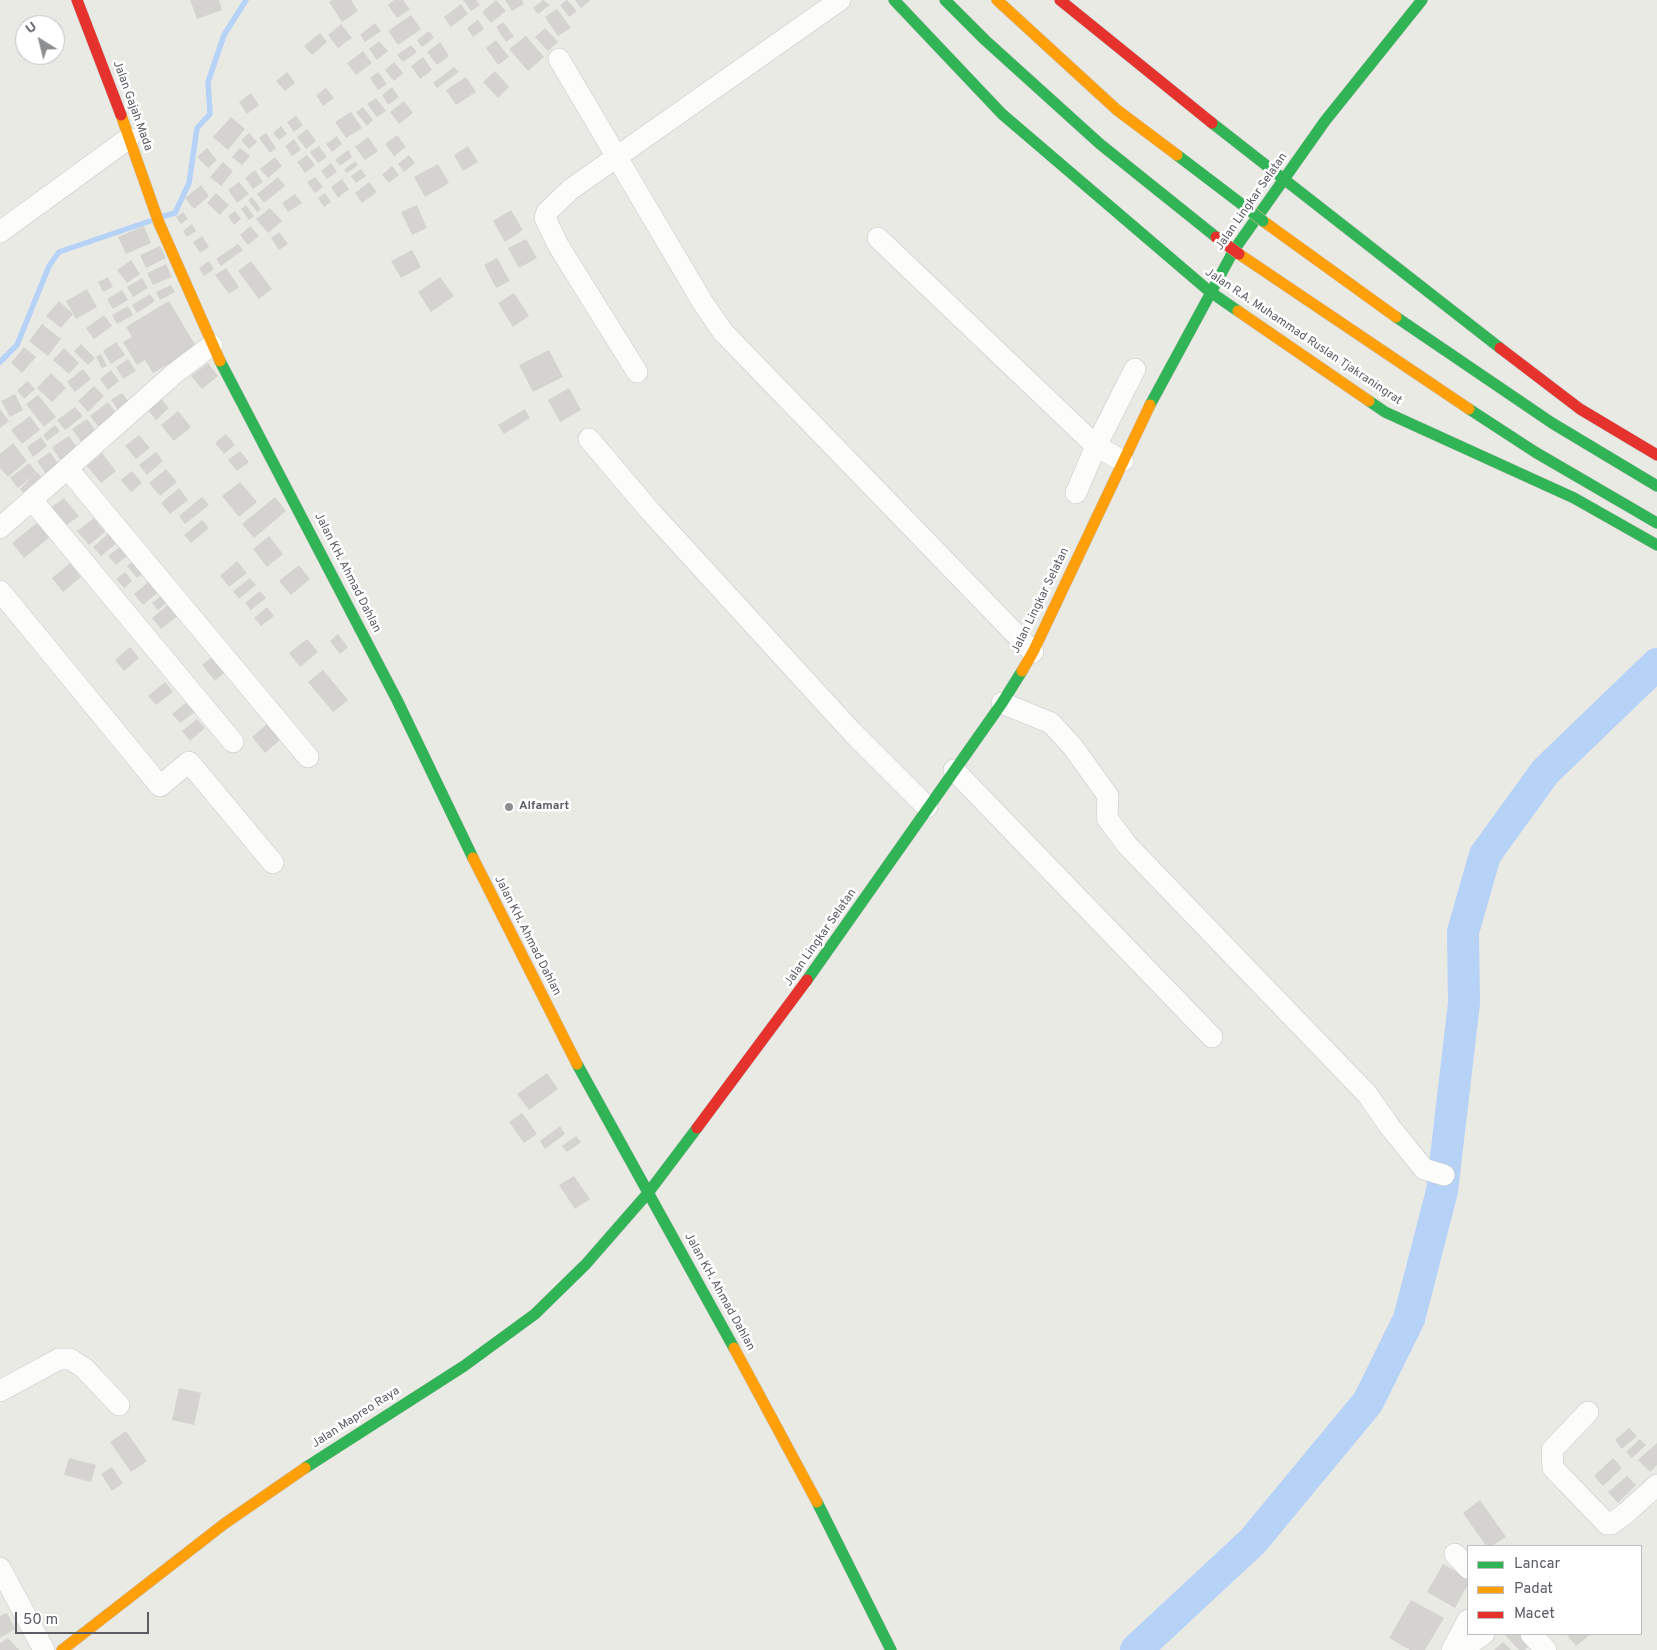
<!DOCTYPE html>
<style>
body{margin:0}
#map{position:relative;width:1657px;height:1650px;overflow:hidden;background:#eaeae5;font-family:Overpass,sans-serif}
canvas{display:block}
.legend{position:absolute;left:1467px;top:1545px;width:175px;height:90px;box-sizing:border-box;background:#fff;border:1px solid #bdbec1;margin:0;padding:6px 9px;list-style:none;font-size:15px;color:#5a5d63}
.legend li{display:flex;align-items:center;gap:10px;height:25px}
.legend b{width:25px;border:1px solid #bdbec1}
.north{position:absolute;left:15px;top:15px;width:50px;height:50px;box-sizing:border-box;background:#fff;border:1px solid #bdbec1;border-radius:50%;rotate:324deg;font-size:14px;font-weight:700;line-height:20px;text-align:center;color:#5a5d63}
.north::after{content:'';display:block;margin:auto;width:18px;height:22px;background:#8c8e90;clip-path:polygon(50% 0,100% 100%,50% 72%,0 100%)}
.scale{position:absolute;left:15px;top:1612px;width:134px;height:22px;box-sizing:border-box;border:2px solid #5a5d63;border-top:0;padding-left:6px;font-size:15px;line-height:18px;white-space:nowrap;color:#5a5d63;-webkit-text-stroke:4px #fff;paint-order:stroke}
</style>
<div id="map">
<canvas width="1657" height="1650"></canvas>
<ul class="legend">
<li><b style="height:6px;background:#30b455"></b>Lancar</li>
<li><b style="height:6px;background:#ff9f0a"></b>Padat</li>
<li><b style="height:6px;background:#e5322d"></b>Macet</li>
</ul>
<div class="north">U</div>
<div class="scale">50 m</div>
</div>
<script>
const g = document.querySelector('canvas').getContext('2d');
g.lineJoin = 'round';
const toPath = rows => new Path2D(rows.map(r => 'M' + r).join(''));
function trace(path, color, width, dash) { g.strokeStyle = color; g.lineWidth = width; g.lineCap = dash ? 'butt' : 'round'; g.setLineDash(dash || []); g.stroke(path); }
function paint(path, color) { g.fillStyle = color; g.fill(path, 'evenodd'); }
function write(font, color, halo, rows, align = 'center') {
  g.font = font + ' Overpass,sans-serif'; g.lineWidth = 5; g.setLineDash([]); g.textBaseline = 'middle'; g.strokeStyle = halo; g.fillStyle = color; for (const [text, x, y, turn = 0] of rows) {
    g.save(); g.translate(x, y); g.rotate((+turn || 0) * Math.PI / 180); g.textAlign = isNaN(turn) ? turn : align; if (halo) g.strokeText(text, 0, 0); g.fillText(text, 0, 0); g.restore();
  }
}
const stream = toPath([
 [164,216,175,213,189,183,197,128,210,114,208,82,224,35,246,0],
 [0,362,17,345,49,266,59,252,150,221]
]);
const river = toPath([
 [1136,1650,1253,1541,1368,1402,1409,1319,1442,1191,1464,1003,1463,932,1485,855,1545,772,1657,664]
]);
const building = toPath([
 [190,0,219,0,222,10,197,19],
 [332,0,351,0,358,11,342,22,329,2],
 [394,0,403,0,410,9,397,18,388,5],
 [463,0,476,0,480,5,471,11],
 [496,0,506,11,491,23,482,12],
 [505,0,522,0,524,4,512,11],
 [543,0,550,5,538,14,533,8],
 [567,0,577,11,569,17,560,5],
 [575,0,589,0,590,1,581,8],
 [461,4,468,14,451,27,444,17],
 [557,9,571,28,558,36,545,17],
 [411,15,421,29,398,45,388,31],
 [478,20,484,29,473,37,467,28],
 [503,22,514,36,506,42,496,27],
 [375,23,381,31,365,42,360,35],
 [341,24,352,38,338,48,328,35],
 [545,28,558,42,548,51,535,37],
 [429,31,434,38,422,47,417,40],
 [320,33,327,42,312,55,304,46],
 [526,36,544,57,528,71,509,49],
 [496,40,509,57,498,65,486,48],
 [379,41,388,51,377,60,369,49],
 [440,42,449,56,437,65,427,52],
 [411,45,417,52,403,62,397,55],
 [363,51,372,63,356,75,347,63],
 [423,57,432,70,420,79,411,66],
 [394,62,403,73,394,81,385,70],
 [454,67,459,72,437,88,433,83],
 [495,71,509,87,498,98,483,82],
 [287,72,295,83,285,91,276,81],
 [378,72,387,84,378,90,370,78],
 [466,77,476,92,456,105,446,90],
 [392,87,399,97,388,105,382,95],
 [326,88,334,98,323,106,316,95],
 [251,93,259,105,247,114,239,102],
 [376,98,386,111,377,117,367,104],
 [404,101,413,113,399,124,390,112],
 [363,107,373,120,367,126,356,112],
 [351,112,362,128,346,138,335,122],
 [296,116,303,125,294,132,287,122],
 [231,117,245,129,228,150,213,137],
 [281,126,287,134,279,140,273,133],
 [307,129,316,141,306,149,297,137],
 [249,133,257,142,249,149,241,140],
 [266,133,276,148,270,153,259,138],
 [397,135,406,147,394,156,385,144],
 [337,136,342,144,332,152,326,144],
 [368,137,378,151,365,160,355,147],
 [294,139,301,150,292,156,285,146],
 [319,146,327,157,318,163,310,152],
 [468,146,478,162,463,171,454,155],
 [207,148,217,160,208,168,197,157],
 [240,148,250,156,242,165,232,157],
 [348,150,352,157,340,166,335,160],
 [307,155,315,165,305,173,297,162],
 [409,155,415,163,404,172,398,164],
 [275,157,282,166,268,178,260,169],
 [355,161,358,165,347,173,344,170],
 [223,162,233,171,221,186,210,177],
 [331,163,337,172,327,179,321,171],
 [438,164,449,183,425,197,414,177],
 [392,166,399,175,389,183,382,175],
 [361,169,366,176,356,183,351,176],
 [255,170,263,182,253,189,245,178],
 [278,177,285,186,264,203,257,194],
 [315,177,323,187,315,193,307,182],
 [342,179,349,189,338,198,331,187],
 [239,182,249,194,237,203,228,190],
 [369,182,377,192,362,203,355,193],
 [201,185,209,196,194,209,185,198],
 [216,193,229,205,220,215,207,203],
 [325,193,331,202,324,207,318,198],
 [295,194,302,203,288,212,282,203],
 [252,197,261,209,257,212,248,200],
 [246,205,254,216,249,220,241,209],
 [417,205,427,228,412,235,401,212],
 [270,208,282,221,268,233,256,219],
 [511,210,523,230,505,242,493,221],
 [235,211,241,219,234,225,228,216],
 [183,212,188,219,181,224,176,217],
 [192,224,196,231,187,237,183,231],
 [144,226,151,243,126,254,118,237],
 [250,226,259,236,248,245,240,235],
 [279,232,288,244,279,250,271,238],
 [202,236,209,247,200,253,193,242],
 [526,239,537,258,519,268,508,248],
 [238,244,243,250,221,266,216,259],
 [160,246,166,258,146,268,140,255],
 [412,250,421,267,401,278,391,261],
 [497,258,510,281,496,288,484,265],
 [131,260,140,274,127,283,117,270],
 [209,261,214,269,204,276,199,268],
 [251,261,272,289,259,299,238,271],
 [166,264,172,277,153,285,147,273],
 [226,268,239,287,229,294,215,275],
 [108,277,113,287,103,292,98,282],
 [440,277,454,296,431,312,418,292],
 [142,278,148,288,133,297,127,287],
 [171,285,175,292,160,300,156,292],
 [87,289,97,307,76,319,66,301],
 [122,290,128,300,113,309,107,299],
 [514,293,529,316,513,327,498,303],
 [150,294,155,301,137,313,132,305],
 [59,301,73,314,61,328,46,316],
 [169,301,197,348,153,373,145,360,137,365,123,342,132,337,126,327],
 [128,306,133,315,117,324,112,315],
 [104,315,112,326,94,339,86,328],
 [42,324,61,339,48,356,29,341],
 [116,342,125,355,111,364,103,351],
 [81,344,95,358,88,365,74,351],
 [24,347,36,357,22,373,11,363],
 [64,348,79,363,69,374,53,360],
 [549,350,563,377,533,392,519,365],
 [101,354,107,366,102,368,96,357],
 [128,359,136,371,123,379,116,367],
 [208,363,218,376,202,389,191,376],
 [83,369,91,379,75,392,67,382],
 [111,370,119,381,108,390,100,379],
 [51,373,66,388,52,402,37,388],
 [28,381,35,389,24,399,17,390],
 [94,386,104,396,88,412,78,401],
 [569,388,581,410,560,422,548,400],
 [122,393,132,406,121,414,111,400],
 [15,394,23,410,10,417,1,401],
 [38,395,56,417,44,427,26,404],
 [160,397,169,408,156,420,146,408],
 [108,402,118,415,100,429,90,416],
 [75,407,83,416,65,430,57,420],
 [0,409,9,421,0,428],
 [525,409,530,418,504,434,498,425],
 [178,411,191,427,174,441,161,425],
 [30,416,40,430,22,444,11,430],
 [87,419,97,432,82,443,72,429],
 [55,425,60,431,47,441,43,435],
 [226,434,235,445,224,454,215,443],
 [139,435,150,448,136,459,125,446],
 [69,436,80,452,62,463,52,447],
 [41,437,47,446,33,457,27,447],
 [13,443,27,461,8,477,0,468,0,454],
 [240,451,249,462,237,471,228,460],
 [50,452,63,471,50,480,37,461],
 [156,452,163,461,147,475,139,465],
 [102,453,116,471,101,483,87,466],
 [29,463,37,473,18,488,10,478],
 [166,469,177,482,160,496,149,483],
 [132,471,142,483,131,492,121,480],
 [37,472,47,483,29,499,20,489],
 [240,482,257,502,239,517,222,496],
 [179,488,188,500,170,514,161,503],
 [202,497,209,505,185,524,179,516],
 [275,497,286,511,254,538,242,524],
 [64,498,79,516,64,527,49,509],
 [94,518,105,532,89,545,77,531],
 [202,520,209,528,191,543,184,535],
 [38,522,50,537,24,558,12,543],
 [110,532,118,542,101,556,93,547],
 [269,536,283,554,267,567,253,549],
 [125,543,132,552,116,565,108,556],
 [139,557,149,569,137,578,127,566],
 [237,561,247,573,229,587,220,576],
 [70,563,81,577,63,592,52,578],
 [299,565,310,579,291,595,279,581],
 [125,572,132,581,124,588,116,579],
 [153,578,162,589,143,605,134,594],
 [250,578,256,585,239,599,233,591],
 [167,591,173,598,158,610,152,603],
 [260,591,266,598,251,610,245,603],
 [174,600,183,612,161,629,152,618],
 [267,607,274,616,261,626,254,618],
 [338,634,348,647,340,654,330,641],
 [307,639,318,652,300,667,289,653],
 [130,647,139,658,124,671,115,660],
 [217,653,230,668,215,681,202,665],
 [323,670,348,700,333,712,308,682],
 [165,682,173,692,156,705,148,696],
 [188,701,196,711,180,723,172,714],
 [274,718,287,734,265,753,252,737],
 [197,719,205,728,190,741,182,731],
 [547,1073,558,1089,529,1110,517,1094],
 [522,1113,537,1134,524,1143,509,1122],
 [560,1126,565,1134,545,1149,540,1141],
 [576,1136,581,1142,567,1152,562,1146],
 [574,1176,590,1199,575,1209,559,1185],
 [179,1388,201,1393,194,1425,172,1420],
 [1629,1428,1637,1436,1622,1449,1615,1440],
 [126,1431,147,1461,131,1472,110,1442],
 [1640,1439,1646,1445,1632,1458,1626,1452],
 [1657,1443,1657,1465,1650,1472,1638,1460],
 [69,1458,96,1465,91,1482,64,1475],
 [1613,1458,1622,1468,1603,1486,1594,1476],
 [112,1467,123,1483,112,1491,101,1474],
 [1627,1476,1636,1485,1618,1503,1608,1492],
 [1480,1500,1506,1537,1492,1546,1486,1546,1463,1513],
 [1443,1564,1468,1578,1468,1584,1455,1608,1427,1592],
 [1411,1600,1444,1618,1425,1650,1410,1650,1389,1638],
 [7,1613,15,1629,0,1638,0,1616],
 [1504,1634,1524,1634,1532,1643,1525,1650,1519,1650],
 [1566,1634,1591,1634,1576,1646],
 [8,1638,19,1650,0,1650,0,1643],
 [1503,1642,1511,1650,1494,1650]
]);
const street = toPath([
 [559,59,703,303,723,332,1033,652],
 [0,232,129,138],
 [878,238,1096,446,1123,461],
 [637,372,558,245,545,218,547,212,571,189,840,0],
 [589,439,650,511,853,733,927,807],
 [67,468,308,757],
 [1076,493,1096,446,1135,369],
 [32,500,233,742],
 [0,528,175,373,212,345],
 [0,591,160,786,189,762,273,863],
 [1002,703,1051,723,1073,747,1108,796,1107,818,1127,845,1367,1094,1390,1127,1424,1169,1444,1175],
 [954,770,1212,1037],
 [0,1391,59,1359,70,1359,84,1368,119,1405],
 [1588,1412,1552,1450,1553,1468,1607,1524,1611,1524,1626,1513,1657,1485],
 [1455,1554,1468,1568],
 [0,1568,44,1650],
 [1531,1634,1546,1650],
 [1452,1650,1468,1620],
 [1461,1650,1484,1634]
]);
const fast = toPath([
 [894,0,1002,114,1209,291,1238,311],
 [945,0,985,40,1100,144,1216,237],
 [1212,123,1500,348],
 [1177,155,1244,206],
 [1396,317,1552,423,1657,486],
 [220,361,397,700,473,858],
 [1369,401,1385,412,1574,498,1657,545],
 [1150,405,1234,250,1325,121,1422,0],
 [1469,409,1535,452,1657,523],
 [807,980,1002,703,1022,671],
 [577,1064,734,1348],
 [305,1468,464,1366,535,1314,586,1264,648,1193,697,1128],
 [817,1502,891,1650]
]);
const slow = toPath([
 [997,0,1117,110,1177,155],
 [121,115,159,223,220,361],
 [1263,221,1396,317],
 [1239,254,1469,409],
 [1238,311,1369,401],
 [1022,671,1033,652,1150,405],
 [473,858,577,1064],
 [734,1348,817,1502],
 [62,1650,224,1524,305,1468]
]);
const jam = toPath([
 [77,0,121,115],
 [1060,0,1212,123],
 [1500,348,1580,409,1657,455],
 [697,1128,807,980]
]);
const fastBridge = toPath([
 [1244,206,1263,221]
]);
const jamBridge = toPath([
 [1216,237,1239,254]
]);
const markers = [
 [509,807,5,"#8c8e90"]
];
const streetNames = [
 ["Jalan Gajah Mada",132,106,70],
 ["Jalan Lingkar Selatan",1252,202,-55],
 ["Jalan R.A. Muhammad Ruslan Tjakraningrat",1303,337,34],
 ["Jalan KH. Ahmad Dahlan",347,573,63],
 ["Jalan Lingkar Selatan",1041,601,-64],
 ["Jalan KH. Ahmad Dahlan",527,936,63],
 ["Jalan Lingkar Selatan",821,938,-55],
 ["Jalan KH. Ahmad Dahlan",719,1292,61],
 ["Jalan Mapreo Raya",356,1418,-33]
];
const poiNames = [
 ["Alfamart",519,807]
];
trace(stream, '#b6d2f7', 5.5);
trace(river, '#b6d2f7', 32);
paint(building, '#d4d3d0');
trace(street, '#c7c8c7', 22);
trace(fast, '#c7c7c6', 12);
trace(slow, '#c7c7c6', 12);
trace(jam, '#c7c7c6', 12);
trace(street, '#fcfcfb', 21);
trace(fast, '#30b455', 11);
trace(slow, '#ff9f0a', 11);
trace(jam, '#e5322d', 11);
trace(fastBridge, '#c2bb92', 12, []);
trace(jamBridge, '#c2bb92', 12, []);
trace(fastBridge, '#30b455', 11);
trace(jamBridge, '#e5322d', 11);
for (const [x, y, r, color] of markers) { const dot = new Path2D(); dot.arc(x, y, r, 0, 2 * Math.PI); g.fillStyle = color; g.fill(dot); trace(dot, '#fff', 2); }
write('12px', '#5a5d63', '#fff', streetNames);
write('bold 12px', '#5a5d63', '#fff', poiNames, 'left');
</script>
